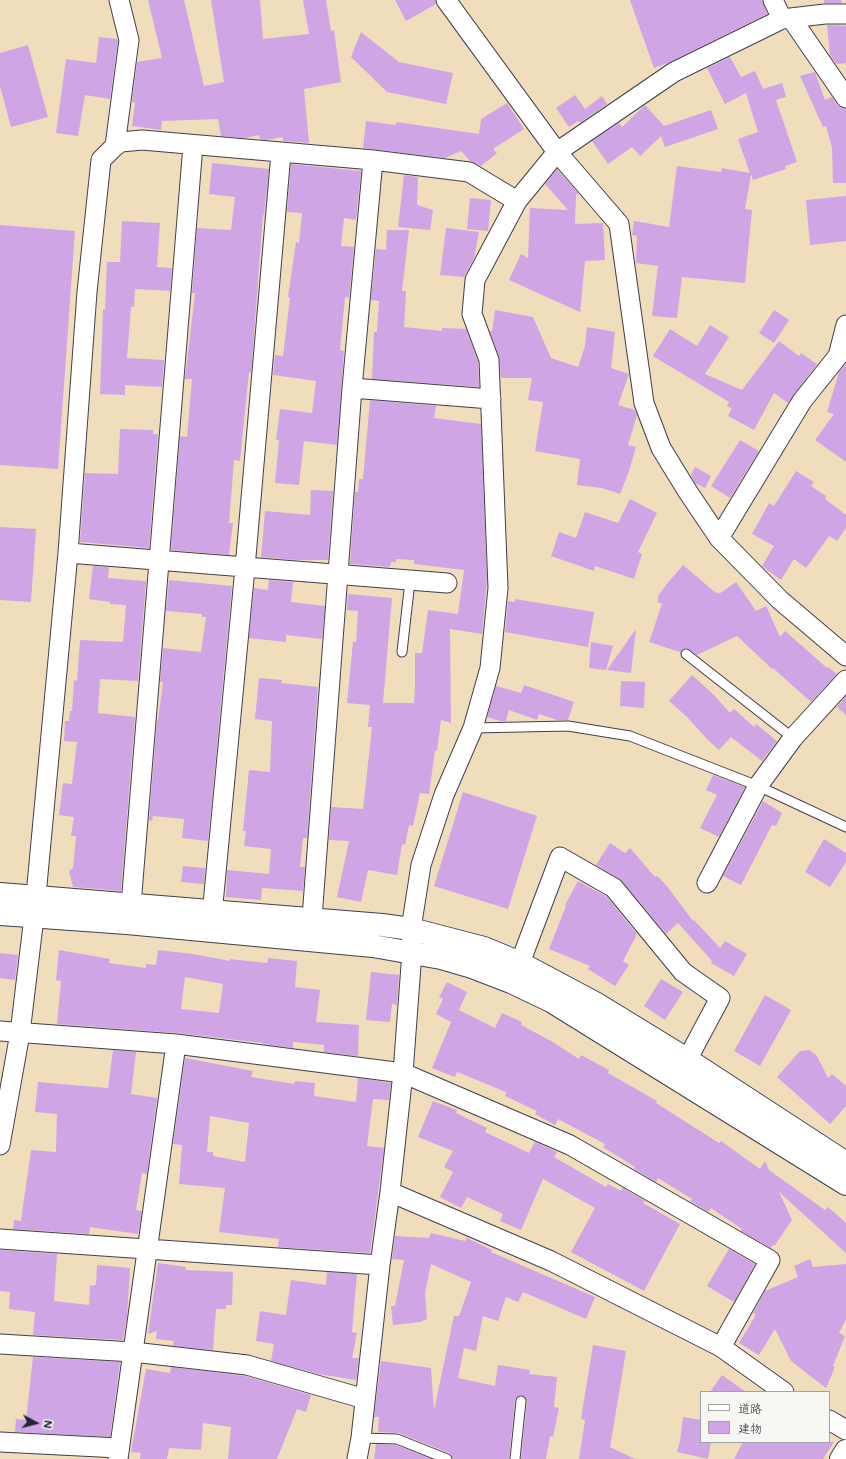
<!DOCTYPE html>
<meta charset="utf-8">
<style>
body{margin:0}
#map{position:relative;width:846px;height:1459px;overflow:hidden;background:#efddbc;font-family:Mali,"Klee One",sans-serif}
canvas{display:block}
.legend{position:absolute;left:700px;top:1391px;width:130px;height:52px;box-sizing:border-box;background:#f6f6f2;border:1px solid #a1a1a9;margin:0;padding:5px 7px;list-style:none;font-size:12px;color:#22223b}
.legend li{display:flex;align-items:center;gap:8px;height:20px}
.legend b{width:20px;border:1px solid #a1a1a9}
.north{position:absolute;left:16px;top:1403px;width:40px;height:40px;-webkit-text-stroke:3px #f6f6f2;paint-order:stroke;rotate:97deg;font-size:11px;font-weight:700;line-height:16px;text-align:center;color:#22223b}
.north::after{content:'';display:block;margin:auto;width:14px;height:18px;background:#22223b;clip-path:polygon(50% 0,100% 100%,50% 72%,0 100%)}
</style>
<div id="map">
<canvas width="846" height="1459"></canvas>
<ul class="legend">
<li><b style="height:5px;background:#fff"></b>道路</li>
<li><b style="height:11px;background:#d0a5e6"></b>建物</li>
</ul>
<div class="north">N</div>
</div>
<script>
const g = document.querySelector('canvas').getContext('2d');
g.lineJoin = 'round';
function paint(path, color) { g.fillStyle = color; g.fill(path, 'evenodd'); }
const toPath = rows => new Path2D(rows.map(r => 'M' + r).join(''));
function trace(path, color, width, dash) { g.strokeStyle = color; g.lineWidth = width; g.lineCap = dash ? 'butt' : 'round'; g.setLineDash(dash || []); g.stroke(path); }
const building = toPath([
 [148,0,184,0,204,86,224,82,211,0,260,0,263,39,309,34,303,0,326,0,331,31,334,30,341,82,304,89,309,143,283,141,283,137,266,140,260,139,259,135,245,138,221,136,218,119,162,121,161,130,132,126,135,102,132,102,137,62,162,58],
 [395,0,435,0,436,4,406,21],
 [630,0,762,0,767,14,668,63,654,68],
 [824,0,841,0,842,3,824,3],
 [827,25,846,26,846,63,836,64,830,55],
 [361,32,399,62,453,73,446,104,387,92,351,57],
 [99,37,117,39,118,41,110,99,85,95,78,136,56,133,66,59,96,63],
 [28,45,48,117,11,127,0,86,0,53],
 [730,57,741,77,755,71,763,89,782,83,786,97,776,100,797,162,785,166,786,169,753,180,751,174,745,209,752,210,745,283,682,277,677,318,652,316,658,266,636,263,637,236,632,235,634,221,669,227,677,166,721,172,722,168,750,173,738,139,758,132,746,93,725,104,707,68],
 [815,72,825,100,832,97,837,105,841,108,846,109,846,183,833,183,832,148,826,126,823,127,800,76],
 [575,95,585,109,602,96,607,104,580,123,578,121,569,127,556,108],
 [507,103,524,129,493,149,497,153,481,166,470,161,461,151,445,158,363,148,366,121,396,125,396,122,479,134,481,119],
 [645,105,664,126,711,110,718,129,665,147,661,136,640,156,632,147,608,164,592,141,619,123,622,127],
 [212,163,269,169,264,215,263,215,251,373,249,372,240,461,234,460,229,523,233,523,229,555,171,550,180,436,187,437,192,379,185,379,195,293,192,293,197,228,231,230,235,197,209,194],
 [291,164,361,171,356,220,344,218,341,246,354,247,349,298,345,297,340,350,344,351,337,445,304,441,299,485,275,483,279,440,276,440,280,409,312,413,316,381,273,375,275,355,283,356,290,298,288,297,296,242,299,243,302,213,287,212],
 [557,169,578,193,576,195,575,224,603,223,605,260,585,261,580,312,509,280,521,254,528,258,530,208,568,210,545,184],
 [404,175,418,177,417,205,433,210,430,230,398,227],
 [846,196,846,241,810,245,806,200],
 [470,198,491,200,488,231,467,229],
 [122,221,160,223,157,267,172,268,170,291,135,289,134,307,131,307,127,358,164,360,162,387,125,385,125,395,100,394,103,309,105,310,107,262,120,262],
 [0,225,75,231,58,469,0,465],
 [446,228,479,232,474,258,464,277,440,275],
 [387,230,409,230,402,291,406,291,404,327,442,331,442,328,466,329,478,362,479,387,372,379,374,332,377,332,379,301,371,300,376,249,386,250],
 [495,310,533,317,551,358,578,367,585,346,587,327,615,332,611,368,629,374,618,405,635,410,637,415,628,445,636,447,629,471,620,494,602,488,577,485,580,459,535,451,543,402,528,400,532,378,501,378,499,356,490,331,492,331],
 [774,310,789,320,774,343,759,333],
 [710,325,729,337,705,374,742,390,779,341,799,356,801,353,817,364,788,403,774,393,754,430,728,416,732,408,727,406,729,402,653,356,670,329,697,346],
 [846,364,846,462,815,440,834,414,827,412,839,372],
 [370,400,436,406,434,418,481,424,487,580,482,634,450,629,451,723,441,720,437,751,435,750,429,794,420,793,413,826,409,825,405,845,402,844,397,875,368,870,361,902,337,897,349,841,329,840,331,807,363,809,372,727,368,727,370,705,347,703,353,642,356,642,358,611,347,610,348,594,392,598,383,703,414,703,415,687,415,653,422,653,428,610,458,614,464,570,414,564,414,560,396,559,396,562,391,562,390,567,350,564,355,492,358,492,359,479,363,479],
 [120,429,153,430,153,434,158,434,149,548,80,542,85,473,118,474],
 [740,440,759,451,730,498,711,486],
 [695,467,711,476,705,488,695,483,691,475],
 [796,471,814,482,811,486,826,496,825,499,846,515,846,528,837,541,829,536,806,568,794,559,781,580,762,566,774,546,752,534,769,503,774,506],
 [311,490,333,491,328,560,296,560,261,557,265,511,310,515],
 [630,499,657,513,638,552,642,554,634,579,595,566,594,571,551,556,559,532,576,538,585,512,618,523],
 [0,527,36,529,31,602,0,600],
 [683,565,716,593,718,592,719,594,736,582,756,611,766,606,780,637,785,631,827,668,828,667,837,674,811,702,773,668,772,669,737,636,697,655,687,648,683,649,680,652,649,642,662,604,658,602,658,596,666,585],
 [93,566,109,567,108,578,146,581,138,681,100,679,98,713,135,717,121,891,73,887,69,871,73,868,76,836,71,836,74,817,59,815,63,783,72,784,77,742,64,741,65,721,69,721,70,711,72,711,74,680,77,681,80,640,123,642,126,605,110,604,110,602,89,599],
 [169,580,232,586,208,841,182,838,184,819,153,816,152,821,149,820,157,720,158,720,163,682,160,682,163,648,201,652,206,617,202,617,202,614,166,611],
 [269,580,293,582,291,602,325,606,322,639,286,635,286,642,249,638,254,588,268,590],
 [515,599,594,612,588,647,505,632,508,601,515,602],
 [636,629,631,673,607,670],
 [591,642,613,646,606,670,589,668],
 [692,675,714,695,730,713,734,709,754,727,756,724,777,741,762,761,731,737,719,750,707,739,686,716,669,701],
 [259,678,282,680,281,683,318,687,307,838,303,838,300,867,305,867,303,891,262,888,261,900,226,897,227,870,269,874,271,849,244,846,246,831,243,831,249,770,270,772,272,721,255,719],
 [621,681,645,682,644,708,620,706],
 [524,685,574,702,568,720,557,720,539,714,537,720,509,710,506,721,500,721,487,717,496,686,521,693],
 [846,696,846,715,837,707],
 [713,775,745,787,719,837,700,828,717,795,706,790],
 [463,792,537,816,508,909,434,886],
 [763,801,782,813,776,826,772,825,741,885,723,876],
 [824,839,846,853,846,862,830,887,805,872],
 [610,843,625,853,630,848,655,877,657,876,666,885,693,921,694,920,720,948,725,941,747,954,734,976,711,963,712,961,678,923,666,934,622,881,596,865],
 [183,866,205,868,204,884,181,882],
 [578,881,607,897,637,934,623,961,629,965,615,986,588,969,590,966,549,949,566,906,565,905],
 [59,950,110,959,109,963,146,968,146,964,156,965,158,950,193,954,230,961,230,959,267,963,268,958,297,961,295,987,320,990,316,1022,359,1025,358,1056,324,1052,324,1045,293,1042,293,1048,263,1044,263,1043,177,1033,57,1024,61,981,56,980],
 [185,977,223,984,219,1013,181,1009],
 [0,953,18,955,15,980,0,978],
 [371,972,399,975,397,1005,392,1004,390,1022,366,1020],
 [661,979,683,992,665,1020,644,1006],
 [447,982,467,992,459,1010,495,1028,502,1013,522,1022,521,1025,551,1041,579,1059,581,1055,609,1070,608,1073,657,1101,656,1103,719,1143,721,1141,760,1169,765,1161,769,1170,825,1210,828,1207,846,1223,846,1253,779,1192,792,1220,775,1245,773,1245,771,1248,741,1231,742,1229,711,1208,708,1212,690,1201,692,1199,658,1178,656,1182,634,1169,635,1167,603,1147,605,1144,558,1119,555,1125,535,1114,537,1111,505,1096,506,1092,457,1072,455,1077,432,1068,451,1022,436,1014,443,999,439,997],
 [765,995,791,1010,760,1066,734,1051],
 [113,1050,136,1052,131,1094,157,1098,147,1174,142,1173,136,1210,142,1211,138,1234,90,1227,89,1234,13,1229,14,1220,21,1221,31,1150,56,1152,57,1114,35,1112,38,1082,108,1088],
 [809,1050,817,1056,828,1078,832,1074,846,1086,846,1106,830,1124,777,1077,800,1051],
 [185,1058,253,1071,251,1077,294,1084,295,1081,315,1083,314,1096,356,1102,358,1078,391,1083,389,1100,373,1099,367,1146,384,1148,370,1253,278,1247,279,1239,219,1232,225,1188,179,1184,182,1145,173,1144],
 [210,1116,249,1123,245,1162,213,1156,213,1152,207,1152],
 [433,1101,457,1110,456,1113,487,1128,485,1132,529,1153,535,1142,557,1152,554,1157,606,1187,608,1184,621,1191,623,1188,645,1201,643,1203,680,1224,644,1291,571,1252,595,1208,543,1179,521,1230,500,1221,503,1214,467,1197,461,1208,440,1197,453,1172,444,1167,453,1151,418,1137],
 [431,1233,465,1241,467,1238,492,1250,491,1252,595,1297,586,1319,523,1292,518,1302,506,1297,498,1321,483,1316,476,1351,464,1348,458,1378,495,1386,498,1365,530,1370,529,1374,557,1377,554,1407,559,1408,553,1437,550,1436,546,1459,521,1459,527,1402,526,1398,522,1395,518,1396,515,1400,509,1459,453,1459,452,1456,449,1453,399,1433,378,1432,379,1417,374,1417,381,1361,431,1368,434,1410,454,1316,459,1316,471,1282,431,1264,425,1293,427,1319,420,1322,393,1325,391,1306,395,1306,404,1260,392,1259,395,1236,429,1238],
 [729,1249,755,1264,734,1302,707,1286],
 [0,1250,57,1254,54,1301,89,1305,90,1286,96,1285,97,1265,130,1268,127,1317,123,1340,33,1335,35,1312,9,1309,10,1292,0,1291],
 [810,1259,813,1267,846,1264,846,1319,839,1333,845,1336,833,1366,835,1367,826,1388,791,1361,775,1329,759,1355,739,1343,756,1315,753,1313,765,1291,798,1277,794,1266],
 [158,1263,186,1267,186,1270,233,1272,232,1305,226,1305,226,1309,216,1309,213,1350,173,1346,174,1341,156,1339,157,1331,148,1334],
 [327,1272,357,1274,352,1332,357,1333,352,1358,359,1358,356,1380,318,1374,271,1361,274,1344,256,1341,260,1311,285,1315,286,1314,291,1280,326,1285],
 [593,1345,626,1351,610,1447,635,1459,579,1459,585,1420,581,1419],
 [33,1357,120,1362,110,1437,15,1432,16,1419,26,1420],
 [171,1367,245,1376,311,1395,306,1412,297,1409,277,1459,228,1459,231,1427,203,1423,201,1450,169,1448,167,1459,140,1459,141,1453,131,1452,146,1369,170,1373],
 [722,1375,746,1392,710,1392],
 [683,1417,701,1420,701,1442,711,1442,708,1459,677,1452,680,1441],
 [743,1442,834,1442,823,1459,734,1459],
 [376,1444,396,1445,431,1459,374,1459]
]);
const service = toPath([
 [402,652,410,581],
 [686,654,793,738],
 [473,728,568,726,630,736,758,786,846,827],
 [361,1438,397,1439,447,1459],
 [515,1459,521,1401]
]);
const minor = toPath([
 [446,0,557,152,619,224,644,403,661,448,688,492,719,538,780,600,846,656],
 [773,0,782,19],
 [791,18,846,98],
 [115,146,129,40,119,0],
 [352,388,491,399],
 [719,538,802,401,838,356,846,325],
 [68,553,447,583],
 [707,883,758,786,793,738,846,680],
 [131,905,193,145],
 [312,918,352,388,373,160],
 [211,925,245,568,281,153],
 [520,963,560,857,614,888,683,972,720,998,680,1073],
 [0,1031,176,1044,403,1073,570,1145,770,1260,721,1347],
 [0,1145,20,1033,34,917,68,553,87,292,101,160,115,146,121,142,142,140,373,160,469,172,517,201],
 [390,1192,551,1261,721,1347,784,1392],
 [0,1239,380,1265],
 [0,1344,133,1352,247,1365,365,1399],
 [829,1420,846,1430],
 [0,1442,119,1448],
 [118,1459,176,1044],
 [357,1459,361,1438,380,1265,390,1192,403,1073,412,952,411,929,421,865,444,795,473,728,490,668,498,588,489,360,472,314,475,280,517,201,557,152,674,72,782,19,825,14,846,14]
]);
const tertiary = toPath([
 [0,894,382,925,411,929,484,948,520,963,595,1003,688,1060,846,1163],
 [0,914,127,923,373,946,441,958,472,967,511,982,551,1001,846,1184],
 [841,1459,846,1451]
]);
paint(building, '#d0a5e6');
trace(service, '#413e4e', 11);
trace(minor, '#413e4e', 21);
trace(tertiary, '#413e4e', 24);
trace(service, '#fff', 9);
trace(minor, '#fff', 19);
trace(tertiary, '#fff', 22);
</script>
